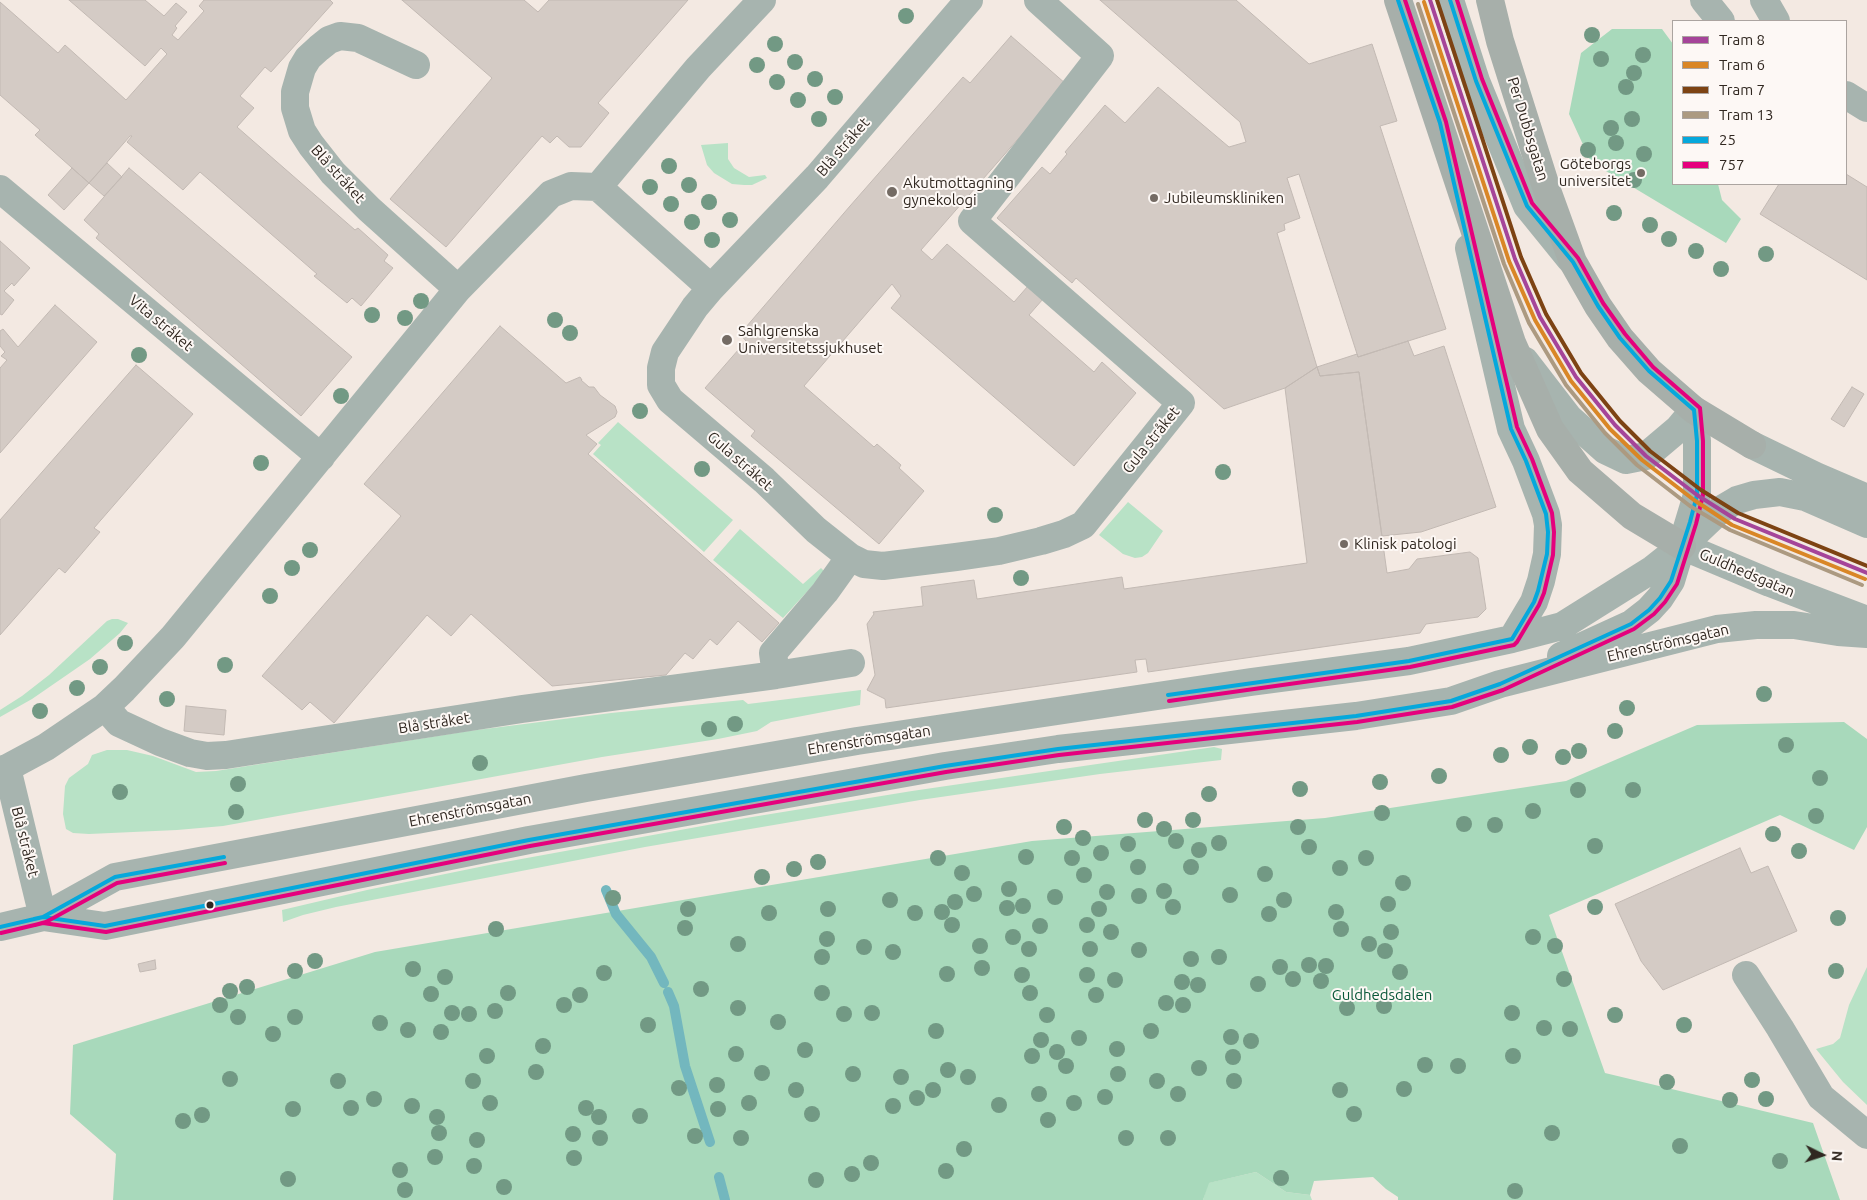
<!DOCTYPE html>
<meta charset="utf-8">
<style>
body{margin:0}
#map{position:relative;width:1867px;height:1200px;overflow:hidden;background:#f3e9e2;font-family:Ubuntu,sans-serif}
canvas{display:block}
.legend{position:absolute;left:1672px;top:20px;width:175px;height:165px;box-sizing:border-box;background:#fdf8f5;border:1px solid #aba4a0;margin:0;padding:6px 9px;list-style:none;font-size:15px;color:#302720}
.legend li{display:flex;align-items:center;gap:10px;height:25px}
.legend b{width:25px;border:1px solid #aba4a0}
.north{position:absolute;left:1797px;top:1130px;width:50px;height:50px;-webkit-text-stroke:4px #fdf8f5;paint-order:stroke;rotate:94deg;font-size:14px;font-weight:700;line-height:20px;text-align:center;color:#302720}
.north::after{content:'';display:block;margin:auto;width:18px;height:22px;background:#302720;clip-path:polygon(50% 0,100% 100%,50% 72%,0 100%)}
</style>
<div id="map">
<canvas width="1867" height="1200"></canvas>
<ul class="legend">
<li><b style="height:6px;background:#a54499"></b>Tram 8</li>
<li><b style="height:6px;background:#d98626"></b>Tram 6</li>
<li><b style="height:6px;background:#7d4313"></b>Tram 7</li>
<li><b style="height:6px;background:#ac9a81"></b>Tram 13</li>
<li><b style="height:6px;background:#05a8dc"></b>25</li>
<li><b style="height:6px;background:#e5007d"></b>757</li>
</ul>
<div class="north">N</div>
</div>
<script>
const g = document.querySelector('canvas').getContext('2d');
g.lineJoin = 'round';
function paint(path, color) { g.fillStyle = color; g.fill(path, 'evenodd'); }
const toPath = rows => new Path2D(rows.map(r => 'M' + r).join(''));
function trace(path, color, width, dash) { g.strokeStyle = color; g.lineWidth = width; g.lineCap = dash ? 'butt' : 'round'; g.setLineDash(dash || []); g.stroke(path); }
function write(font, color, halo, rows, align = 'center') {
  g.font = font + ' Ubuntu,sans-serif'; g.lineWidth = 4; g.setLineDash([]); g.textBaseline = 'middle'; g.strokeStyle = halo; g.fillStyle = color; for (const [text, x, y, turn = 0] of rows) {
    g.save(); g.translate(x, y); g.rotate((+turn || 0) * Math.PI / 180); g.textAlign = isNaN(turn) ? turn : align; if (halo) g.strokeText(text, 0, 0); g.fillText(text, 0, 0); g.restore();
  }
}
const green = toPath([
 [728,143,728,159,734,168,749,177,765,175,767,178,752,185,744,185,732,184,714,173,707,165,701,145],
 [618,422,733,520,704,552,593,454,601,445,598,443],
 [1128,502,1163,531,1148,553,1142,557,1135,558,1123,554,1099,535],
 [740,529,803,584,821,568,825,572,783,618,713,560],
 [112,619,118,619,128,623,120,633,90,659,32,699,0,717,0,710,22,696,49,675,107,621],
 [861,690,860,705,771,722,757,731,718,739,602,757,223,826,177,830,89,834,73,833,66,829,63,814,65,786,69,778,88,764,92,755,107,750,127,750,153,756,196,772,216,771,469,731,611,713,743,700,748,704],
 [1214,747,1222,749,1221,760,1100,774,920,800,645,847,336,907,303,915,283,922,282,910,367,890,494,864,746,818,912,791],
 [1867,967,1867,1105,1843,1082,1816,1049,1833,1044,1840,1038,1849,1005],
 [1256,1172,1286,1192,1310,1195,1312,1200,1203,1200,1208,1183]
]);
const forest = toPath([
 [1612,29,1662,29,1673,44,1673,184,1718,184,1722,200,1741,219,1726,243,1591,162,1569,114,1581,53],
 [1844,722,1867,739,1867,827,1854,850,1780,815,1549,915,1605,1073,1813,1123,1840,1200,1398,1200,1398,1197,1386,1189,1373,1177,1314,1181,1310,1195,1286,1192,1256,1172,1209,1183,1203,1200,113,1200,116,1154,70,1114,73,1045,375,952,1032,841,1325,818,1566,781,1697,725]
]);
const stream = toPath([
 [606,890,616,914,651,957,664,983],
 [668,992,674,1006,685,1066,710,1142],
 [719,1177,725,1200]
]);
const building = toPath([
 [69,0,145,0,164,16,176,3,187,12,175,26,177,28,172,35,178,40,204,11,199,6,204,0,330,0,333,3,271,72,265,67,240,96,254,108,237,127,355,230,358,228,388,255,384,261,393,268,361,306,352,298,347,303,314,276,317,274,200,172,183,190,127,142,132,136,130,136,89,183,35,135,40,130,0,95,0,2,58,53,65,45,126,100,167,54,161,48,145,66,69,0],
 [402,0,524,0,538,12,549,0,688,0,598,103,609,113,581,147,569,147,557,136,550,143,542,136,446,247,390,199,492,78,402,0],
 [1100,0,1236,0,1309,64,1372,44,1397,121,1380,126,1446,329,1358,357,1299,174,1287,178,1300,218,1284,224,1285,230,1277,233,1317,367,1285,388,1224,409,1076,278,1072,283,997,218,1042,167,1050,174,1067,154,1065,152,1105,105,1125,123,1158,87,1229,147,1246,142,1240,122,1100,0],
 [1011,36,1066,84,921,250,932,260,947,244,1014,302,1028,286,1043,299,1029,315,1094,372,1102,362,1136,393,1074,466,891,308,901,296,892,284,804,386,874,447,877,444,901,465,899,468,924,491,879,544,751,436,755,431,705,388,746,341,740,334,850,206,963,77,970,83,1011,36],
 [107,163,122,177,104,196,89,183,107,163],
 [72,168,89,183,64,210,48,195,72,168],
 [129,168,352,357,301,416,96,238,99,234,84,220,129,168],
 [1846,174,1867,187,1867,280,1760,214,1779,184,1846,184,1846,174],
 [0,241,30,268,14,286,12,283,4,291,14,300,2,315,0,314,0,241],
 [55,305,97,342,0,453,0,368,7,360,1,356,5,352,0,346,0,331,3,329,18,347,55,305],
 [500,326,566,383,580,377,582,380,581,380,589,387,594,387,600,395,615,406,617,412,615,417,586,435,597,444,588,454,779,623,762,642,738,621,717,645,710,639,693,659,685,653,666,675,552,686,471,614,451,636,427,615,334,723,310,702,302,710,262,676,401,516,364,484,500,326],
 [1408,341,1414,356,1444,346,1496,507,1421,532,1382,536,1359,372,1320,376,1317,367,1357,354,1358,357,1408,341],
 [136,365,193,414,94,528,100,532,65,573,59,568,0,635,0,520,136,365],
 [1317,367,1320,376,1359,372,1387,573,1409,569,1417,559,1470,552,1478,558,1486,609,1478,617,1426,624,1420,633,1148,672,1146,659,1135,660,1137,672,886,708,885,699,867,690,875,675,867,624,874,614,873,612,923,606,921,587,974,580,977,599,1122,577,1124,589,1307,563,1285,388,1317,367],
 [1852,387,1864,394,1844,427,1831,419,1852,387],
 [186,706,226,710,224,735,184,731,186,706],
 [1740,848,1751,873,1768,866,1797,931,1663,990,1641,961,1615,904,1740,848],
 [155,960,156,969,140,972,138,964,155,960]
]);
const minor = toPath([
 [762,0,698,68,598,187,711,288,817,177,969,0],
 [1450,0,1476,81,1527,206,1570,259],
 [1704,0,1721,21],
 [1764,0,1776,21],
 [416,65,358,38,340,36,329,40,319,48,308,58,302,68,295,92,295,108,302,131,311,145,333,173,369,209,458,289],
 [1846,95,1867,108],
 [0,189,321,457],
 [1469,248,1511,429,1526,461,1546,514,1548,525,1547,554,1541,581,1534,602,1512,639],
 [711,288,695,307,665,352,661,368,661,385,670,400,764,480,816,530,850,557,864,564,883,566,956,557,999,551,1041,541,1064,534,1083,525,1181,403,972,221,1100,56,1038,0],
 [1525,361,1569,418,1605,450,1626,460,1646,456,1678,429,1694,410],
 [1752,445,1816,476,1867,498],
 [1682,546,1770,583,1867,620],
 [1561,656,1631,624,1649,610,1660,598,1671,581,1697,495,1697,441,1694,410],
 [776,675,773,653,825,592,850,557],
 [105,707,119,723,160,742,190,753,207,756,226,755,522,709,776,675,851,663],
 [7,768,43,917],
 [0,770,7,768,46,747,105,707,124,689,173,637,458,289,551,194,571,186,598,187],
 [43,917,105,926,529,840,945,766,1058,749,1356,716,1451,701,1500,684,1717,629,1756,625,1794,625,1838,632,1867,634],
 [0,927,43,917,115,877,586,788,857,741,1251,682,1409,661,1512,639,1562,626,1653,569,1682,546,1720,510,1737,500,1754,495,1780,492,1805,497,1867,524],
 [1746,975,1780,1028,1821,1097,1867,1135]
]);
const major = toPath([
 [1398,0,1512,343,1550,429,1580,471,1632,516,1682,546],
 [1490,0,1500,41,1548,193,1573,262,1598,306,1620,338,1649,371,1694,410,1752,445]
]);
const bus1 = toPath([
 [1168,695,1409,661,1512,639,1534,602,1538,591,1547,554,1548,532,1546,514,1526,461,1511,429,1440,123,1398,0],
 [34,919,43,917,115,877,224,857],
 [0,927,43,917,105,926,529,840,945,766,1058,749,1356,716,1451,701,1500,684,1631,624,1649,610,1660,598,1671,581,1690,522,1697,495,1697,441,1694,410,1649,371,1620,338,1598,306,1573,262,1527,206,1476,81,1450,0]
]);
const bus2 = toPath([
 [1169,701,1410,667,1514,645,1517,642,1539,605,1544,593,1553,555,1554,532,1552,513,1532,459,1517,427,1446,122,1405,0],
 [35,925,46,922,117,883,225,863],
 [1,933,43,923,106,932,530,846,946,772,1059,755,1357,722,1452,707,1503,690,1634,629,1654,614,1665,602,1677,584,1696,524,1703,495,1703,441,1700,408,1653,367,1625,334,1603,303,1578,258,1532,203,1482,79,1457,0]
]);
const tram1 = toPath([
 [1430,0,1515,259,1540,317,1576,377,1615,425,1646,456,1697,495,1735,519,1867,573]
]);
const tram2 = toPath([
 [1424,2,1509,261,1535,320,1571,381,1610,429,1642,460,1694,500,1732,525,1865,579]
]);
const tram3 = toPath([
 [1437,0,1521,257,1546,314,1581,373,1620,421,1650,451,1701,490,1738,513,1867,566]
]);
const tram4 = toPath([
 [1418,4,1504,264,1529,323,1566,385,1605,433,1637,465,1690,506,1730,530,1862,585]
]);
const trees = [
 [906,16],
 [1592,35],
 [775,44],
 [1643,55],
 [1601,59],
 [795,62],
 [757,65],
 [1634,73],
 [815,79],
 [777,82],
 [1626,87],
 [835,97],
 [798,100],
 [819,119],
 [1632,119],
 [1611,128],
 [1616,143],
 [1588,150],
 [1644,154],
 [669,166],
 [1634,180],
 [689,185],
 [650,187],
 [709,202],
 [671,204],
 [1614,213],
 [730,220],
 [692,222],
 [1650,225],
 [1669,239],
 [712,240],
 [1696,251],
 [1766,254],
 [1721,269],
 [421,301],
 [372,315],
 [405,318],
 [555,320],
 [570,333],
 [139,355],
 [341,396],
 [640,411],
 [261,463],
 [702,469],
 [1223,472],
 [995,515],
 [310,550],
 [292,568],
 [1021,578],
 [270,596],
 [125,643],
 [225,665],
 [100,667],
 [77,688],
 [1764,694],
 [167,699],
 [1627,708],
 [40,711],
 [735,724],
 [709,729],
 [1615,731],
 [1786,745],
 [1530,747],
 [1579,751],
 [1501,755],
 [1563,757],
 [480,763],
 [1439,776],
 [1820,778],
 [1380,782],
 [238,784],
 [1300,789],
 [1578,790],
 [1633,790],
 [120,792],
 [1209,794],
 [1533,811],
 [236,812],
 [1382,813],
 [1816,816],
 [1145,820],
 [1193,820],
 [1464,824],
 [1495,825],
 [1064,827],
 [1298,827],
 [1164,829],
 [1773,834],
 [1083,838],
 [1176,841],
 [1219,843],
 [1128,844],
 [1595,846],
 [1309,847],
 [1199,850],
 [1799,851],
 [1101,853],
 [1026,857],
 [938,858],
 [1072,858],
 [1366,858],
 [818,862],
 [1138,867],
 [1191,867],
 [1340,868],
 [794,869],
 [962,873],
 [1265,874],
 [1084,875],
 [762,877],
 [1403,883],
 [1009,889],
 [1164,891],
 [1107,892],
 [974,894],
 [1230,895],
 [1139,896],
 [1055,897],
 [613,898],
 [890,900],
 [1284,900],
 [955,902],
 [1388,904],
 [1023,906],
 [1173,907],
 [1595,907],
 [1007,908],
 [688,909],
 [828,909],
 [1099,909],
 [942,912],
 [1336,912],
 [769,913],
 [915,913],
 [1269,914],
 [1838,918],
 [952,925],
 [1087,925],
 [1040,926],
 [685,928],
 [496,929],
 [1341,929],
 [1111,932],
 [1391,932],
 [1013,937],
 [1533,937],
 [827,939],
 [738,944],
 [1369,944],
 [980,946],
 [1555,946],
 [864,947],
 [1029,949],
 [1090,949],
 [1139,950],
 [1385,951],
 [893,952],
 [822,957],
 [1219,957],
 [1191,959],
 [315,961],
 [1309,965],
 [1326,966],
 [1280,967],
 [982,968],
 [413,969],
 [295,971],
 [1836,971],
 [1400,972],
 [604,973],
 [947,974],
 [1022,975],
 [1087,975],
 [445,977],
 [1293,979],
 [1564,979],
 [1115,980],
 [1321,981],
 [1182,982],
 [1258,984],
 [1198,985],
 [247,987],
 [701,989],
 [230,991],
 [508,993],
 [822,993],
 [1030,993],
 [431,994],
 [580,995],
 [1096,995],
 [1166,1003],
 [220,1005],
 [564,1005],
 [1183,1005],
 [1384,1006],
 [738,1008],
 [1347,1008],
 [495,1011],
 [452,1013],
 [872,1013],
 [1512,1013],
 [469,1014],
 [844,1014],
 [1047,1015],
 [1615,1015],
 [238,1017],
 [295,1017],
 [778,1022],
 [380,1023],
 [648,1025],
 [1684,1025],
 [1544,1028],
 [1570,1029],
 [408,1030],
 [936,1031],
 [1151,1031],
 [441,1032],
 [273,1034],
 [1231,1037],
 [1079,1038],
 [1041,1040],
 [1251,1041],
 [543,1046],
 [1117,1049],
 [805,1050],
 [1057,1052],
 [736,1054],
 [487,1056],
 [1032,1056],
 [1513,1056],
 [1233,1057],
 [1425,1065],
 [1066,1066],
 [1458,1066],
 [1199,1068],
 [948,1070],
 [536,1072],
 [762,1073],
 [853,1074],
 [1118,1074],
 [901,1077],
 [968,1077],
 [230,1079],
 [1752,1080],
 [338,1081],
 [473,1081],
 [1157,1081],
 [1234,1081],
 [1667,1082],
 [717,1085],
 [679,1088],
 [1404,1089],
 [796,1090],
 [933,1090],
 [1340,1090],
 [1039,1094],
 [1178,1094],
 [1105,1097],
 [917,1098],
 [374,1099],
 [1766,1099],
 [1730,1100],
 [490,1103],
 [749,1103],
 [1074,1103],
 [999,1105],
 [412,1106],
 [893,1106],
 [351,1108],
 [586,1108],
 [293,1109],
 [718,1109],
 [812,1114],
 [1354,1114],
 [202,1115],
 [640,1116],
 [437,1117],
 [599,1117],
 [1048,1120],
 [183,1121],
 [439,1133],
 [1552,1133],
 [573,1134],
 [695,1136],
 [600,1138],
 [741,1138],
 [1126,1138],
 [1168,1138],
 [477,1140],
 [1680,1146],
 [964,1149],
 [435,1157],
 [574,1158],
 [1780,1161],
 [871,1163],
 [474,1166],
 [400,1170],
 [946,1171],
 [852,1174],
 [1281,1178],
 [288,1179],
 [816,1180],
 [504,1187],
 [405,1190],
 [1515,1191]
];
const markers = [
 [1641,173,5,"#746b64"],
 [892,192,6,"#746b64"],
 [1154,198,5,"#746b64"],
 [727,340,6,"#746b64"],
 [1344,544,5,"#746b64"],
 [210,905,4.5,"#302720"]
];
const streetNames = [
 ["Per Dubbsgatan",1528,129,73],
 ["Blå stråket",843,147,-49],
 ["Blå stråket",338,174,48],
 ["Vita stråket",161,323,40],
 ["Gula stråket",1151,440,-51],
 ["Gula stråket",740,461,41],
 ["Guldhedsgatan",1747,573,23],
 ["Ehrenströmsgatan",1668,643,-13],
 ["Blå stråket",434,723,-9],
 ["Ehrenströmsgatan",869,740,-9],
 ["Ehrenströmsgatan",470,810,-11],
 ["Blå stråket",25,842,76]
];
const poiNames = [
 ["Göteborgs",1631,164,"right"],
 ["universitet",1631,181,"right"],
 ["Akutmottagning",903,183],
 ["gynekologi",903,200],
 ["Jubileumskliniken",1164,198],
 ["Sahlgrenska",738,331],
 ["Universitetssjukhuset",738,348],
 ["Klinisk patologi",1354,544]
];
const parkNames = [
 ["Guldhedsdalen",1382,995]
];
paint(green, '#b8e2c6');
paint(forest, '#a8d9bb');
trace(stream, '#73b7be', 10);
paint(building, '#d4cbc5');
trace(building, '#c2b9b3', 1);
trace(minor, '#a7b4af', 28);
trace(major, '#a7afaa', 28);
trace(bus1, '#05a8dc', 4);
trace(bus2, '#e5007d', 4);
trace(tram1, '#a54499', 4);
trace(tram2, '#d98626', 4);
trace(tram3, '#7d4313', 4);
trace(tram4, '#ac9a81', 4);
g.fillStyle = '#729984';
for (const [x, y] of trees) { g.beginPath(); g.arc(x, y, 8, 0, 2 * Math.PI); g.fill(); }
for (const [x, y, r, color] of markers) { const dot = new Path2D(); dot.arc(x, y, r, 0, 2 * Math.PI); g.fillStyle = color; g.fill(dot); trace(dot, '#fdf8f5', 2); }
write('15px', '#302720', '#fdf8f5', streetNames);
write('15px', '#302720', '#fdf8f5', poiNames, 'left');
write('15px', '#085738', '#fdf8f5', parkNames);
</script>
